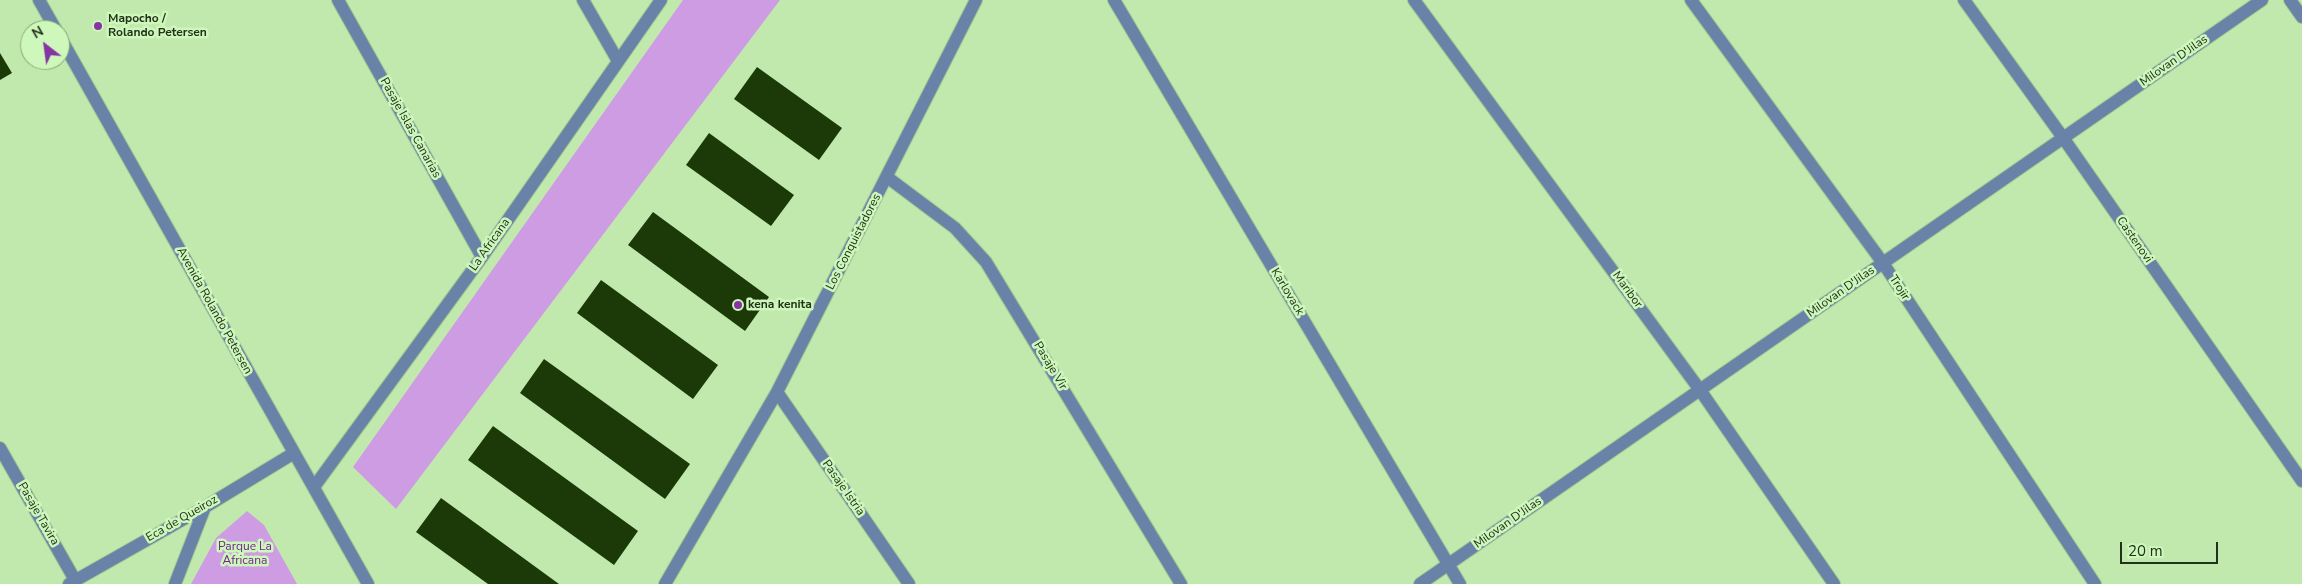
<!DOCTYPE html>
<style>
body{margin:0}
#map{position:relative;width:2302px;height:584px;overflow:hidden;background:#c1e9ae;font-family:"Nunito Sans",sans-serif}
canvas{display:block}
.north{position:absolute;left:20px;top:20px;width:50px;height:50px;box-sizing:border-box;background:#cef7bb;border:1px solid #89a87b;border-radius:50%;rotate:330deg;font-size:14px;font-weight:700;line-height:20px;text-align:center;color:#22311a}
.north::after{content:'';display:block;margin:auto;width:18px;height:22px;background:#8634a3;clip-path:polygon(50% 0,100% 100%,50% 72%,0 100%)}
.scale{position:absolute;left:2120px;top:542px;width:98px;height:22px;box-sizing:border-box;border:2px solid #22311a;border-top:0;padding-left:6px;font-size:15px;line-height:18px;white-space:nowrap;color:#22311a;-webkit-text-stroke:4px #cef7bb;paint-order:stroke}
</style>
<div id="map">
<canvas width="2302" height="584"></canvas>
<div class="north">N</div>
<div class="scale">20 m</div>
</div>
<script>
const g = document.querySelector('canvas').getContext('2d');
g.lineJoin = 'round';
function paint(path, color) { g.fillStyle = color; g.fill(path, 'evenodd'); }
const toPath = rows => new Path2D(rows.map(r => 'M' + r).join(''));
function trace(path, color, width, dash) { g.strokeStyle = color; g.lineWidth = width; g.lineCap = dash ? 'butt' : 'round'; g.setLineDash(dash || []); g.stroke(path); }
function write(font, color, halo, rows, align = 'center') {
  g.font = font + ' "Nunito Sans",sans-serif'; g.lineWidth = 5; g.setLineDash([]); g.textBaseline = 'middle'; g.strokeStyle = halo; g.fillStyle = color; for (const [text, x, y, turn = 0] of rows) {
    g.save(); g.translate(x, y); g.rotate((+turn || 0) * Math.PI / 180); g.textAlign = isNaN(turn) ? turn : align; if (halo) g.strokeText(text, 0, 0); g.fillText(text, 0, 0); g.restore();
  }
}
const green = toPath([
 [683,0,780,0,396,509,353,467],
 [247,511,264,525,297,584,191,584,216,538]
]);
const building = toPath([
 [0,53,12,73,0,80],
 [757,67,842,128,819,160,734,99],
 [709,133,794,195,771,226,686,165],
 [653,212,769,297,745,331,628,245],
 [601,280,718,365,693,399,577,313],
 [544,359,690,464,665,499,520,393],
 [493,426,638,531,614,565,468,460],
 [441,498,559,584,488,584,416,532]
]);
const minor = toPath([
 [39,0,56,30],
 [338,0,482,257],
 [583,0,618,61],
 [1114,0,1460,584],
 [1414,0,1700,390,1834,584],
 [1691,0,1883,263,2095,584],
 [1964,0,2064,139,2302,481],
 [2290,0,2302,17],
 [60,37,368,584],
 [887,177,955,228,986,262,1181,584],
 [777,392,909,584],
 [0,448,75,580],
 [314,487,482,257,661,0],
 [69,584,205,507,294,453],
 [175,584,205,507],
 [665,584,777,392,976,0],
 [1420,584,2262,0]
]);
const markers = [
 [98,26,5,"#8634a3"],
 [738,305,5,"#8634a3"]
];
const poiNames = [
 ["Mapocho /",108,19],
 ["Rolando Petersen",108,33],
 ["kena kenita",748,305]
];
const streetNames = [
 ["Milovan D'Jilas",2174,61,-35],
 ["Pasaje Islas Canarias",410,128,61],
 ["Castenovi",2134,240,55],
 ["Los Conquistadores",854,242,-63],
 ["La Africana",490,245,-55],
 ["Trojir",1899,288,57],
 ["Maribor",1627,290,54],
 ["Karlovack",1287,292,59],
 ["Milovan D'Jilas",1841,292,-35],
 ["Avenida Rolando Petersen",214,311,61],
 ["Pasaje Vir",1050,366,59],
 ["Pasaje Istria",843,488,55],
 ["Pasaje Tavira",38,514,60],
 ["Eca de Queiroz",182,519,-30],
 ["Milovan D'Jilas",1508,523,-35]
];
const parkNames = [
 ["Parque La",245,547],
 ["Africana",245,561]
];
paint(green, '#ce9ce2');
paint(building, '#1b3a07');
trace(minor, '#a1c490', 14);
trace(minor, '#6883a7', 12);
for (const [x, y, r, color] of markers) { const dot = new Path2D(); dot.arc(x, y, r, 0, 2 * Math.PI); g.fillStyle = color; g.fill(dot); trace(dot, '#cef7bb', 2); }
write('bold 12px', '#22311a', '#cef7bb', poiNames, 'left');
write('12px', '#22311a', '#cef7bb', streetNames);
write('12px', '#71238c', '#cef7bb', parkNames);
</script>
